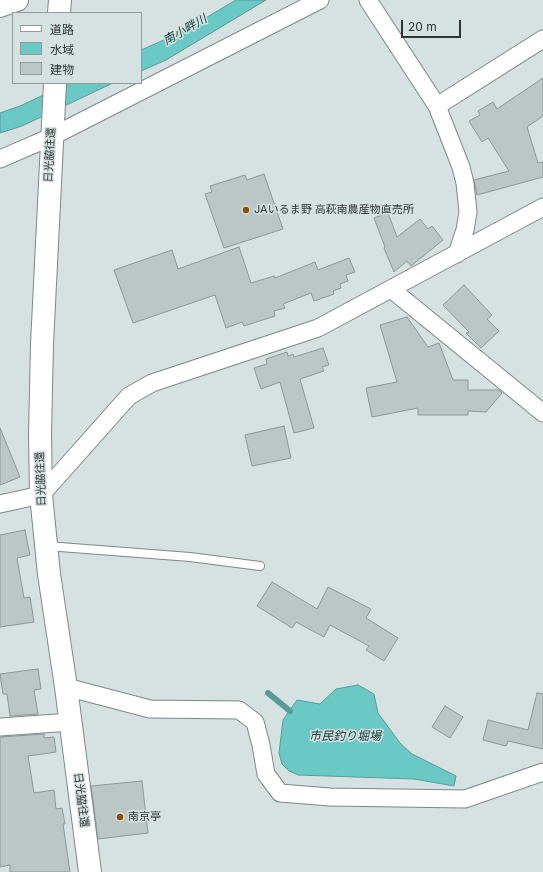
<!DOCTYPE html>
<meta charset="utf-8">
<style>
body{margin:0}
#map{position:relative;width:543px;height:872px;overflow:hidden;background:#d6e2e1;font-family:Inter,"Noto Sans JP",sans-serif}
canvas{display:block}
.legend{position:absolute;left:12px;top:12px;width:130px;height:72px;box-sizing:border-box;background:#d6e2e1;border:1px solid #939c9b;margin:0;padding:5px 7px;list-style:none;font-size:12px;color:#2f3433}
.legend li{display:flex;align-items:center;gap:8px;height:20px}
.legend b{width:20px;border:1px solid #939c9b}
.scale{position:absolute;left:401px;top:20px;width:60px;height:18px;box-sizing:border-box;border:2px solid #2f3433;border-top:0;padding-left:5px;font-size:12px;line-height:14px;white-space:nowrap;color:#2f3433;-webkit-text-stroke:3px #d6e2e1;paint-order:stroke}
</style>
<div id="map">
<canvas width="543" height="872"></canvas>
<ul class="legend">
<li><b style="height:5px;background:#fff"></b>道路</li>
<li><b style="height:11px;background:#6ac9c4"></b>水域</li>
<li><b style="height:11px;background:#bbc7c6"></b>建物</li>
</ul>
<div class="scale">20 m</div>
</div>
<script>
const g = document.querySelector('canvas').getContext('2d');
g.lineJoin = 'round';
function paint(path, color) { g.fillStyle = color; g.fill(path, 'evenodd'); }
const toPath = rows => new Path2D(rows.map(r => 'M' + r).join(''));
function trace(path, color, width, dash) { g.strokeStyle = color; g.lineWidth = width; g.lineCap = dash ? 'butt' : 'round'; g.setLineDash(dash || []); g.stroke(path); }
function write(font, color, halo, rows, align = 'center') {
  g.font = font + ' Inter,"Noto Sans JP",sans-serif'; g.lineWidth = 3; g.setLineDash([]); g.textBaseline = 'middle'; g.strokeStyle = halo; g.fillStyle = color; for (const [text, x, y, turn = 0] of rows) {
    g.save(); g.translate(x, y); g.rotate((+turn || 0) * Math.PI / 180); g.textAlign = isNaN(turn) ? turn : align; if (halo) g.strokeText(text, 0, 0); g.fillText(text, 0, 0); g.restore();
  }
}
const water = toPath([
 [236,0,266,0,166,60,141,71,141,50,180,33,236,0],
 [69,83,113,83,22,126,0,133,0,113,20,106,69,83],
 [358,685,374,694,378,713,400,743,412,754,456,776,454,786,414,779,298,775,289,771,282,764,279,753,283,720,297,700,320,704,336,689,358,685]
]);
const stream = toPath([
 [268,693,290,711]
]);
const building = toPath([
 [543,78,543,116,527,127,538,163,543,162,543,177,477,195,474,180,509,171,488,138,482,142,469,121,480,115,478,111,493,102,497,109,543,78],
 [264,174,283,229,224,248,205,194,212,192,210,186,245,175,247,180,264,174],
 [388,213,397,237,420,219,428,229,432,226,443,240,411,266,407,261,394,272,384,248,385,247,374,218,388,213],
 [239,247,251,283,274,276,275,278,315,262,318,270,349,258,355,272,346,275,348,281,340,284,341,288,333,291,334,294,314,301,311,293,283,304,285,308,274,311,275,316,244,326,242,322,226,328,215,295,133,323,114,270,172,250,178,269,239,247],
 [464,285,492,315,487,319,499,331,481,348,466,333,469,332,443,305,464,285],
 [407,317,428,347,439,343,453,380,468,380,468,390,499,390,502,393,486,412,468,411,468,415,418,415,418,408,372,417,366,388,397,382,380,325,407,317],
 [323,348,329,365,322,367,324,371,300,379,314,428,294,433,280,382,261,389,254,368,267,364,266,359,287,352,288,356,293,354,294,357,323,348],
 [284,426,291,458,252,466,245,435,284,426],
 [0,428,20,477,0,485,0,428],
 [25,530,30,555,17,558,24,598,30,597,34,622,0,627,0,535,25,530],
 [272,582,317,609,328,587,371,609,366,618,398,638,384,661,366,650,369,646,330,625,324,637,296,622,292,628,257,606,272,582],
 [38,669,41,689,34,690,38,714,10,716,7,694,3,694,0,674,38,669],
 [537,693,543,694,543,749,508,741,506,746,483,740,488,720,528,730,537,693],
 [445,706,463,717,450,738,432,727,445,706],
 [44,734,44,738,54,737,56,752,28,756,34,793,54,790,56,809,62,808,65,824,63,824,70,872,10,872,10,865,0,867,0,737,44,734],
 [142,781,148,833,98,839,91,786,142,781]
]);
const service = toPath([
 [47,546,190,557,260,566]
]);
const minor = toPath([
 [368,0,437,106,461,167,465,183,468,212,465,230,457,254],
 [437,106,543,39],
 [0,159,51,137,320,0],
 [391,289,543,413],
 [0,504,41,495,129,396,152,383,318,328,543,207],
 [66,687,150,709,239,710,255,722,261,745,266,774,280,793,330,797,465,799,543,772],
 [0,727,71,722]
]);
const trunk = toPath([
 [59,13,60,0],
 [55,83,42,344,40,434,41,495,49,574,66,687,90,872]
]);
const motorway = toPath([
 [0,6,17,0]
]);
const markers = [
 [246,210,4,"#885300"],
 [120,817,4,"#885300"]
];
const streetNames = [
 ["日光脇往還",50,155,-87],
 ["日光脇往還",41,479,-92],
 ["日光脇往還",81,800,83]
];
const poiNames = [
 ["JAいるま野 高萩南農産物直売所",254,210],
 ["南京亭",128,817]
];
const waterNames = [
 ["南小畔川",185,30,-30],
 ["市民釣り堀場",345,736]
];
paint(water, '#6ac9c4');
trace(water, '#589c98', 1);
trace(stream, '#589c98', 6);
paint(building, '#bbc7c6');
trace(building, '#8c9796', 1);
trace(service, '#7d8887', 10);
trace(minor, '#7d8887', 19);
trace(trunk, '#7d8887', 24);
trace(motorway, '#7d8887', 24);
trace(service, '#fff', 8);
trace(minor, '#fff', 17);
trace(trunk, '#fff', 22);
trace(motorway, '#fff', 22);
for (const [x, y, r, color] of markers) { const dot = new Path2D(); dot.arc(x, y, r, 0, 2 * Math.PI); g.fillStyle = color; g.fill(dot); trace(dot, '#d6e2e1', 1.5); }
write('11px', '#2f3433', '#d6e2e1', streetNames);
write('11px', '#2f3433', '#d6e2e1', poiNames, 'left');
write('italic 12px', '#13403e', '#d6e2e1', waterNames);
</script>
